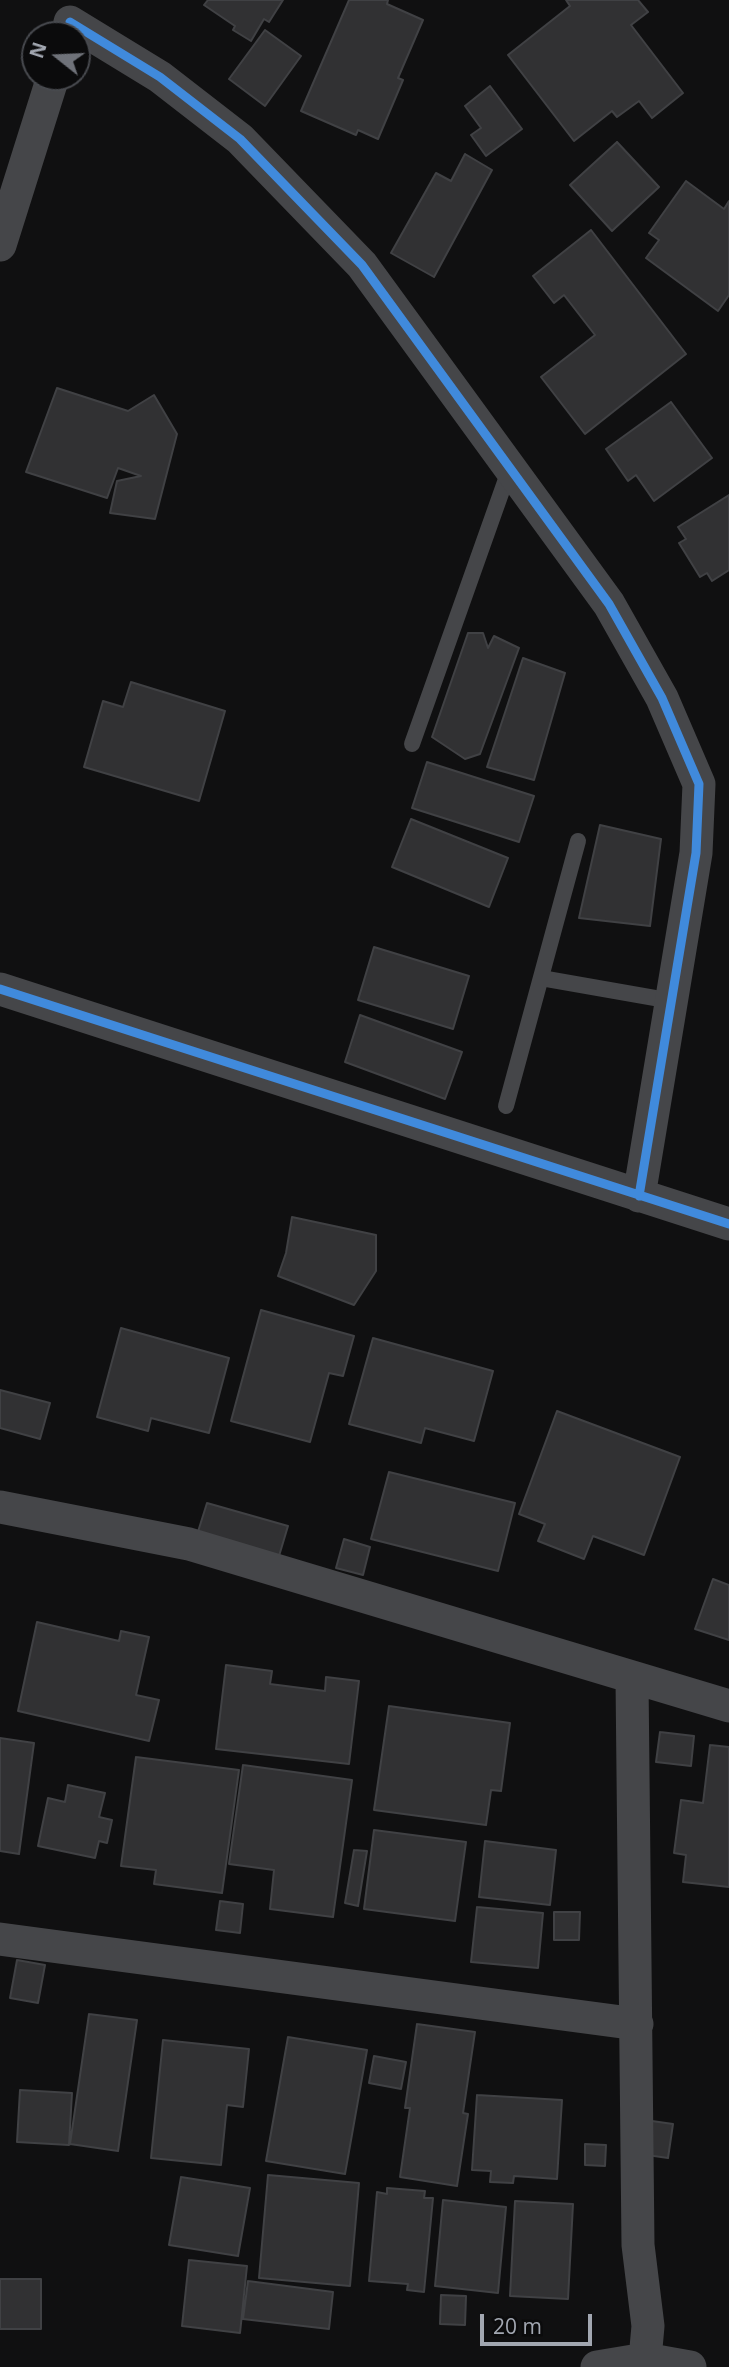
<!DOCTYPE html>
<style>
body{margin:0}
#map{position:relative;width:729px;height:2367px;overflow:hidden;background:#101011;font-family:"Open Sans",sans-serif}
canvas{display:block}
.north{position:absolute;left:21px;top:21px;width:70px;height:70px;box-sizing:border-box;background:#0b0b0c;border:2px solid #47494e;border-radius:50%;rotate:288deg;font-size:19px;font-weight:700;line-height:28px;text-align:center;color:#a2a7b1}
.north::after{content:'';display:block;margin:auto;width:24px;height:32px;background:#6f7279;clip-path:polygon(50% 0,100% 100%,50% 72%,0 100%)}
.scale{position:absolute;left:480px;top:2314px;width:112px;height:32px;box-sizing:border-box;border:4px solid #a2a7b1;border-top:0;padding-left:9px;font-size:21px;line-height:24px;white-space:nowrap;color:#a2a7b1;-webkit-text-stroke:5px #0b0b0c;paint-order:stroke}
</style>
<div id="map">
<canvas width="729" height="2367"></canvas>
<div class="north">N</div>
<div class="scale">20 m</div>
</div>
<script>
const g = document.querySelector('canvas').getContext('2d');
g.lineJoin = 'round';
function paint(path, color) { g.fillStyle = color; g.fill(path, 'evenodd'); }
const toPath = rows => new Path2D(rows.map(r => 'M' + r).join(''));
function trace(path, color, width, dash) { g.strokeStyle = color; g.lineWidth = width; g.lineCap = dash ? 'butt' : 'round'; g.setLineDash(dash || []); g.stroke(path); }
const building = toPath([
 [208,0,283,0,269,22,264,19,251,41,233,30,235,26,204,5,208,0],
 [349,0,388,0,387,4,423,20,398,78,403,80,378,139,358,130,356,135,301,111,349,0],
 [566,0,638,0,648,12,631,25,683,93,652,118,639,101,617,117,612,111,574,141,508,55,570,6,566,0],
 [265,30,301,56,265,106,229,79,265,30],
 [490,86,522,129,486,156,471,135,481,128,465,106,490,86],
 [617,142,659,187,612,231,570,185,617,142],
 [465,154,492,170,434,277,391,253,436,173,451,181,465,154],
 [686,181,724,209,729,201,729,295,718,311,646,258,659,240,649,233,686,181],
 [591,230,686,354,585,434,541,377,595,335,564,295,554,303,533,276,591,230],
 [57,388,128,411,154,395,177,434,155,519,110,513,117,481,141,476,118,468,107,498,26,472,57,388],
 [671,402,712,458,654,501,636,475,628,481,606,449,671,402],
 [729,495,729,570,712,581,707,573,700,577,679,543,686,539,678,527,729,495],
 [468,633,483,633,488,648,494,636,519,648,480,754,465,759,432,737,468,633],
 [523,658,565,673,534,780,487,767,523,658],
 [131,682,225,711,199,801,84,767,103,701,123,707,131,682],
 [427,762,534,796,519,842,412,808,427,762],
 [411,819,508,858,489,907,392,867,411,819],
 [600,825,661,839,650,926,579,918,600,825],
 [374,947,469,976,453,1029,358,1000,374,947],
 [360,1015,462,1052,445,1099,345,1062,360,1015],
 [292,1217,376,1235,376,1271,354,1305,278,1276,286,1253,292,1217],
 [261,1310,354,1336,343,1376,329,1373,310,1442,231,1421,261,1310],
 [121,1328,229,1358,209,1433,151,1418,148,1431,97,1417,121,1328],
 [373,1338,493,1371,474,1441,425,1428,421,1443,349,1424,373,1338],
 [0,1390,50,1403,40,1439,0,1428,0,1390],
 [557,1411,680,1457,644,1555,593,1536,584,1559,538,1541,545,1524,519,1514,557,1411],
 [389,1472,515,1503,498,1571,371,1539,389,1472],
 [207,1503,288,1526,279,1556,196,1538,207,1503],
 [344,1539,370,1547,363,1575,336,1568,344,1539],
 [713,1579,729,1585,729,1640,695,1629,713,1579],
 [37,1622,119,1641,121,1631,149,1637,136,1695,159,1700,149,1741,18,1711,37,1622],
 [226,1665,272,1671,270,1684,325,1691,326,1677,359,1681,349,1764,216,1749,226,1665],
 [389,1706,510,1723,501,1791,491,1790,486,1825,374,1810,389,1706],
 [660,1732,694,1736,691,1766,656,1762,660,1732],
 [0,1738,34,1743,19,1854,0,1851,0,1738],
 [710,1745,729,1747,729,1887,683,1882,686,1855,674,1853,681,1800,703,1803,710,1745],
 [136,1757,239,1770,222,1893,154,1884,156,1870,121,1866,136,1757],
 [243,1765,352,1780,333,1917,270,1909,274,1870,229,1864,243,1765],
 [68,1785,105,1793,99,1817,112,1820,107,1843,99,1841,95,1858,38,1846,48,1798,65,1802,68,1785],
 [374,1830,466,1842,455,1921,364,1909,374,1830],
 [485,1841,556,1850,550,1905,479,1897,485,1841],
 [354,1850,367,1851,358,1906,345,1903,354,1850],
 [220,1901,243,1904,240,1933,216,1930,220,1901],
 [477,1907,543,1913,538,1968,471,1962,477,1907],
 [554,1912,580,1912,579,1940,554,1940,554,1912],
 [17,1960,45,1965,38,2003,10,1998,17,1960],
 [89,2014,137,2020,118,2151,70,2144,89,2014],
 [417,2024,475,2032,463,2113,468,2114,457,2186,400,2177,410,2108,405,2108,417,2024],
 [288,2037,367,2050,345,2174,266,2161,288,2037],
 [163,2040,249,2049,243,2107,227,2105,221,2165,151,2158,163,2040],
 [374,2056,406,2062,401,2089,369,2083,374,2056],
 [20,2090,72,2093,69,2145,17,2142,20,2090],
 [477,2095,562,2100,557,2179,514,2176,513,2183,490,2182,491,2171,472,2170,477,2095],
 [645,2120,673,2124,668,2158,640,2154,645,2120],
 [585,2144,606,2145,605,2166,585,2165,585,2144],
 [268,2175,359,2183,350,2286,259,2278,268,2175],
 [181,2177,250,2188,238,2256,169,2245,181,2177],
 [387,2188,425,2191,424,2198,433,2198,424,2292,407,2290,408,2284,369,2281,377,2192,387,2194,387,2188],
 [443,2200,506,2207,498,2293,435,2286,443,2200],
 [515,2201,573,2204,568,2299,510,2296,515,2201],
 [189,2260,247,2266,240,2333,182,2326,189,2260],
 [0,2279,41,2279,41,2329,0,2329,0,2279],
 [248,2281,333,2292,329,2329,243,2319,248,2281],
 [441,2295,466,2296,465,2325,440,2324,441,2295]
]);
const service = toPath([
 [412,744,510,468],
 [541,978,672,1001],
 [506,1106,578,841]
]);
const minor = toPath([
 [70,22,160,77,240,139,362,265,609,604,662,698,699,784,696,853,639,1196],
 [0,245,53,77],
 [0,989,729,1224],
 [0,1507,189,1544,729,1706],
 [0,1939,637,2024],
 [645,2359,690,2367],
 [597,2367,645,2359,648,2326,638,2245,632,1679]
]);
const cycleway = toPath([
 [70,22,160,77,240,139,362,265,609,604,662,698,699,784,696,853,639,1196],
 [0,989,729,1224]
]);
paint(building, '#313133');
trace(building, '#404144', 2);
trace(service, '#454649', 16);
trace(minor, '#454649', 33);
trace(cycleway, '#408adc', 9);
</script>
